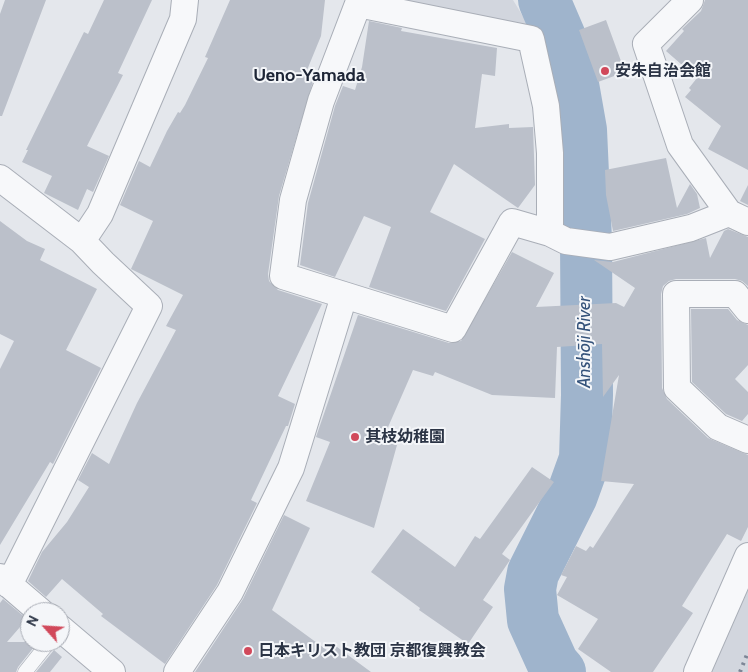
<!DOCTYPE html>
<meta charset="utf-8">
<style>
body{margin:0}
#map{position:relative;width:748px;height:672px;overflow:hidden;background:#e4e7ec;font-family:Cabin,sans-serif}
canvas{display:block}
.north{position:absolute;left:20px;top:602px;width:50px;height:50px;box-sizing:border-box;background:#f4f6f9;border:1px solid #a4a8b1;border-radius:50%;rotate:296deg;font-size:14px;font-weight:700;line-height:20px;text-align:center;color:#2b3445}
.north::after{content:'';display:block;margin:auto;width:18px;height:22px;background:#d1495b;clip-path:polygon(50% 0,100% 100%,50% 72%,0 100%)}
</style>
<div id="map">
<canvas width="748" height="672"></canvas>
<div class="north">N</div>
</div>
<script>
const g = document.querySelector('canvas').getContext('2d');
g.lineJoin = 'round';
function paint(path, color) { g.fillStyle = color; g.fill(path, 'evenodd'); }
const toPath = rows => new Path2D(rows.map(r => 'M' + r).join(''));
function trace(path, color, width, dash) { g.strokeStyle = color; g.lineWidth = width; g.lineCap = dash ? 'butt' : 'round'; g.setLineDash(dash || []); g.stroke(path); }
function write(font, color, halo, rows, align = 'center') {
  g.font = font + ' Cabin,"Noto Sans JP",sans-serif'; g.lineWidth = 4; g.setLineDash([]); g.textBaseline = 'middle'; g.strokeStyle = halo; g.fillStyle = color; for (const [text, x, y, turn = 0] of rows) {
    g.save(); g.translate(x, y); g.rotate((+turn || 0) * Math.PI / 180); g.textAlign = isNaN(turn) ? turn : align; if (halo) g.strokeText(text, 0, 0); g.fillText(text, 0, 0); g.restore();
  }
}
const built = toPath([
 [369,0,513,0,530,28],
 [748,590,748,672,711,672,722,645]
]);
const river = toPath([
 [544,0,568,56,581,130,586,240,587,395,585,459,572,495,533,573,530,589,533,620,553,664,560,672]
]);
const building = toPath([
 [5,0,46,0,2,116,0,116,0,14],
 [104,0,152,0,118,73,123,75,87,146,109,156,93,192,87,189,78,210,44,193,52,176,22,162,28,150,26,150,84,32,88,34],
 [230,0,325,0,321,36,305,75,314,78,279,196,268,274,269,281,278,290,322,304,278,396,295,404,288,426,286,426,251,500,257,503,217,585,165,664,101,616,103,614,62,579,46,597,28,581,42,552,67,522,89,487,78,480,92,453,109,464,137,403,176,330,166,326,183,295,131,269,153,221,120,205,139,161,150,167,167,131,178,112,180,113,185,105,208,58,205,57],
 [705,0,748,0,748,170,708,149,721,126,685,97,691,90,689,88,697,78,666,51,684,31,682,29,701,11],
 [606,20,625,72,598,82,579,30],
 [369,21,402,28,401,31,497,48,495,76,482,74,475,128,509,124,509,128,533,127,535,185,518,208,454,164,430,212,485,239,446,311,369,287,391,227,364,216,335,277,300,265,308,203,335,106,343,86,355,90,362,67],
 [666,158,677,208,690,184,697,194,700,208,687,214,613,231,606,195,605,170],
 [748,185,748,205,740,201],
 [0,221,27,241,45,249,40,260,97,289,66,350,101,368,53,464,50,462,0,545,0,369,14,341,0,334],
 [728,229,748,237,748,286,742,281,735,279,676,279,669,281,663,286,661,294,662,388,667,399,708,438,748,455,748,527,741,541,727,534,682,606,693,613,653,672,611,672,578,649,598,619,557,595,567,577,561,575,576,546,586,551,590,546,593,548,634,484,601,481,619,375,603,397,602,344,557,347,555,398,492,395,435,372,433,376,413,370,385,434,389,435,387,440,397,445,374,528,306,501,330,442,316,437,358,315,449,343,461,341,512,252,554,273,536,307,616,303,624,307,635,288,594,260,613,262,706,238,710,258,724,231],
 [691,309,728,309,737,320,748,325,748,365,735,379,748,392,748,414,742,421,726,414,692,382],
 [532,467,554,482,502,554,510,560,483,600,493,607,468,644,419,610,420,608,371,572,403,529,455,567,475,536,480,539],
 [284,515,310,528,272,610,328,651,333,644,371,672,195,672,243,599],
 [3,599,27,619,7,642,38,642,18,667,16,672,0,672,0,603],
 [54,650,62,657,50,672,36,672]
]);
const lane = toPath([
 [25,672,49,642]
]);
const street = toPath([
 [690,0,646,44,680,145,729,213,748,222],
 [0,178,82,241,103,263,149,306,9,585],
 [550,233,550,153,546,106,531,39,358,4,321,101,293,200,283,276,453,329,512,222,550,233,566,241,610,247,691,228,729,213],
 [82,241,100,214,183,19,185,0],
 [748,310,735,294,676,294,677,388,718,427,748,440],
 [0,577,41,612],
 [60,628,112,672],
 [177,672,230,592,291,468,344,296],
 [697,672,748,556]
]);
const rail = toPath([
 [740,672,748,652]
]);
const markers = [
 [605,71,5,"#d1495b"],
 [355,437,5,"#d1495b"],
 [248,651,5,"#d1495b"]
];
const poiNames = [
 ["安朱自治会館",615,71],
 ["其枝幼稚園",365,437],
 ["日本キリスト教団 京都復興教会",258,651]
];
const neighbourhoodNames = [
 ["Ueno-Yamada",309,76]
];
const waterNames = [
 ["Anshōji River",585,342,-90]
];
paint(built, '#d2d6de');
trace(river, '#9fb4cc', 52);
paint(building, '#bbc0ca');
trace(lane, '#a9aeb7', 15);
trace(street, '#a9aeb7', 28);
trace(lane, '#f7f8fa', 14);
trace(street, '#f7f8fa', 26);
trace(rail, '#7d8696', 4, [2.5, 5]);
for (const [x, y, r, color] of markers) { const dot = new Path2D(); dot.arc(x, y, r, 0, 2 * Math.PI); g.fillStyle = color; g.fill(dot); trace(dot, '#f4f6f9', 2); }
write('bold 16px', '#2b3445', '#f4f6f9', poiNames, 'left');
write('bold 18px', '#1d2536', '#f4f6f9', neighbourhoodNames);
write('italic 18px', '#34527a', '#f4f6f9', waterNames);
</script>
